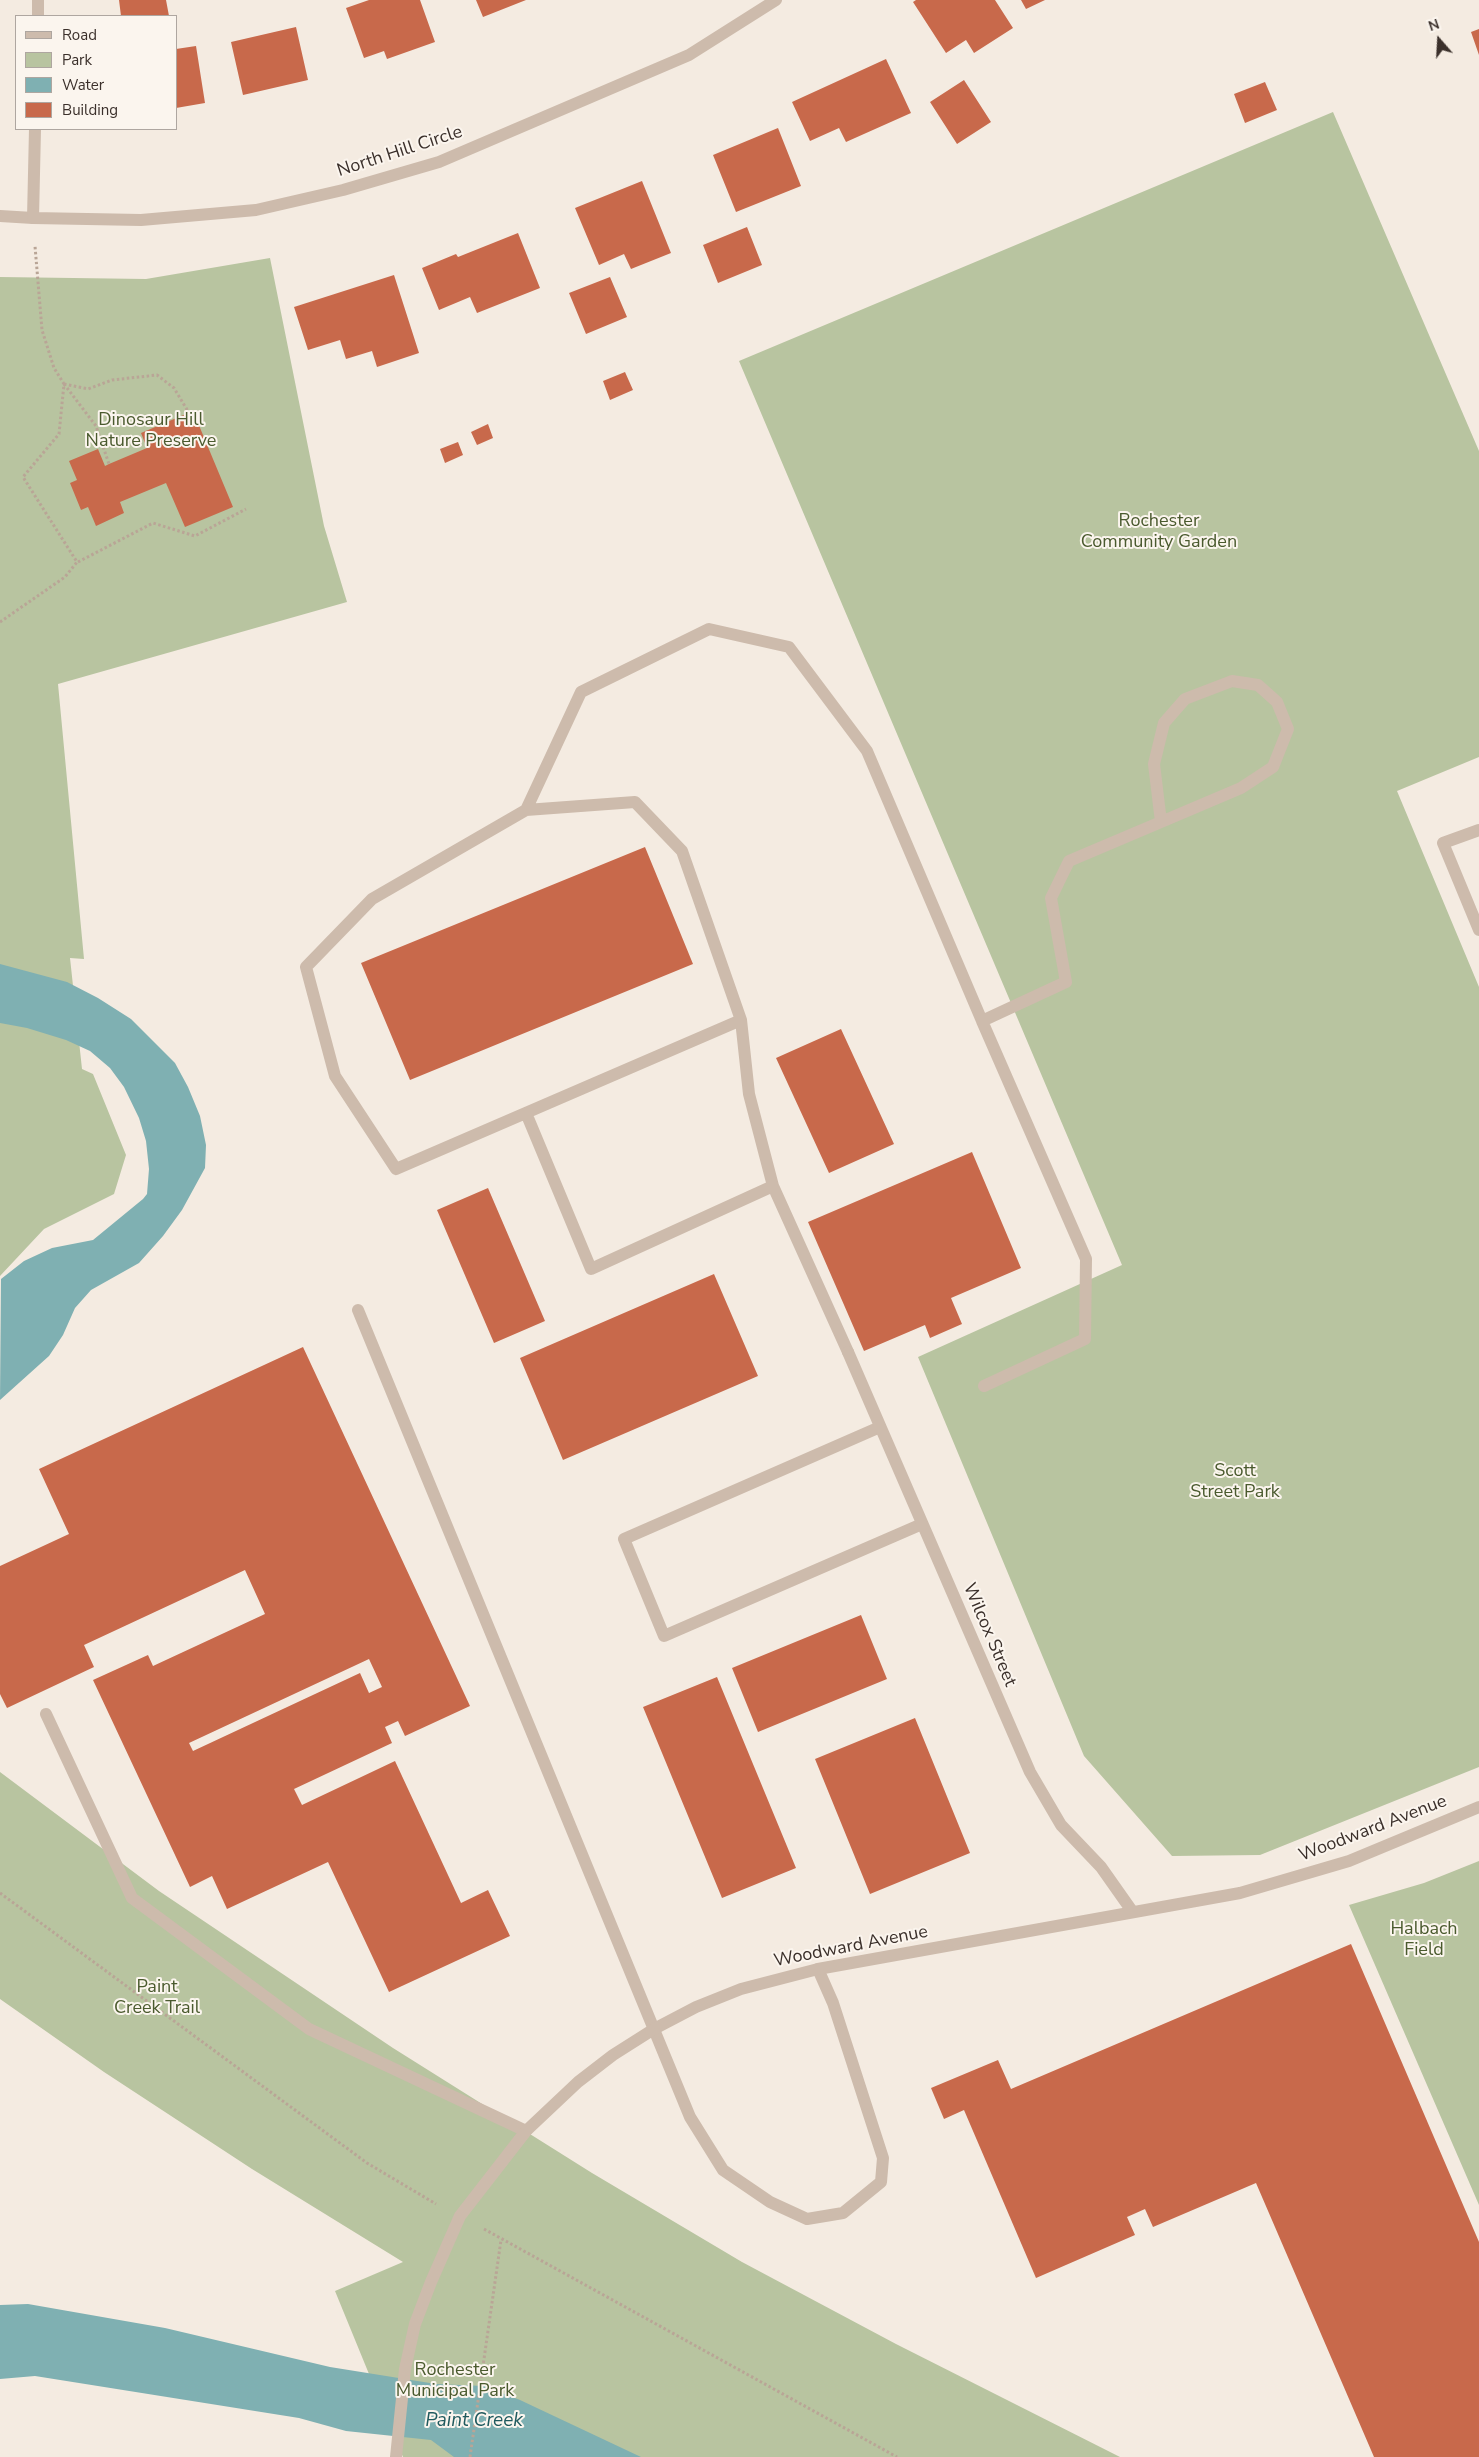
<!DOCTYPE html>
<style>
body{margin:0}
#map{position:relative;width:1479px;height:2457px;overflow:hidden;background:#f4ebe1;font-family:"Nunito Sans",sans-serif}
canvas{display:block}
.legend{position:absolute;left:15px;top:15px;width:162px;height:115px;box-sizing:border-box;background:#fbf5ee;border:1px solid #aea6a0;margin:0;padding:6px 9px;list-style:none;font-size:15px;color:#3b302b}
.legend li{display:flex;align-items:center;gap:10px;height:25px}
.legend b{width:25px;border:1px solid #aea6a0}
.north{position:absolute;left:1414px;top:15px;width:50px;height:50px;-webkit-text-stroke:4px #fbf5ee;paint-order:stroke;rotate:341deg;font-size:14px;font-weight:700;line-height:20px;text-align:center;color:#3b302b}
.north::after{content:'';display:block;margin:auto;width:18px;height:22px;background:#3b302b;clip-path:polygon(50% 0,100% 100%,50% 72%,0 100%)}
</style>
<div id="map">
<canvas width="1479" height="2457"></canvas>
<ul class="legend">
<li><b style="height:6px;background:#cdbbac"></b>Road</li>
<li><b style="height:14px;background:#b8c4a0"></b>Park</li>
<li><b style="height:14px;background:#7fb0b2"></b>Water</li>
<li><b style="height:14px;background:#c8694b"></b>Building</li>
</ul>
<div class="north">N</div>
</div>
<script>
const g = document.querySelector('canvas').getContext('2d');
g.lineJoin = 'round';
function paint(path, color) { g.fillStyle = color; g.fill(path, 'evenodd'); }
const toPath = rows => new Path2D(rows.map(r => 'M' + r).join(''));
function trace(path, color, width, dash) { g.strokeStyle = color; g.lineWidth = width; g.lineCap = dash ? 'butt' : 'round'; g.setLineDash(dash || []); g.stroke(path); }
function write(font, color, halo, rows, align = 'center') {
  g.font = font + ' "Nunito Sans",sans-serif'; g.lineWidth = 4; g.setLineDash([]); g.textBaseline = 'middle'; g.strokeStyle = halo; g.fillStyle = color; for (const [text, x, y, turn = 0] of rows) {
    g.save(); g.translate(x, y); g.rotate((+turn || 0) * Math.PI / 180); g.textAlign = isNaN(turn) ? turn : align; if (halo) g.strokeText(text, 0, 0); g.fillText(text, 0, 0); g.restore();
  }
}
const green = toPath([
 [1333,112,1479,451,1479,757,1397,791,1479,987,1479,1767,1260,1855,1172,1856,1084,1756,918,1357,1122,1265,739,361],
 [270,258,324,526,347,602,58,684,84,959,70,958,82,1069,93,1074,126,1155,114,1194,44,1229,0,1276,0,277,146,279],
 [0,1772,159,1891,393,2048,592,2173,742,2262,896,2344,1120,2457,403,2457,335,2291,403,2262,252,2169,104,2072,0,1999],
 [1479,1861,1479,2205,1349,1905,1424,1883]
]);
const water = toPath([
 [0,964,67,982,98,998,131,1019,175,1063,188,1087,200,1116,206,1145,205,1168,182,1210,163,1236,139,1263,91,1290,75,1308,63,1335,49,1356,0,1400,1,1279,24,1261,52,1248,93,1240,143,1199,147,1194,149,1169,146,1141,139,1118,124,1087,110,1068,90,1051,66,1040,27,1028,0,1023],
 [28,2304,165,2328,330,2367,436,2384,484,2386,520,2400,641,2457,454,2457,431,2440,346,2431,299,2418,35,2376,0,2379,0,2305]
]);
const building = toPath([
 [119,0,166,0,169,16,121,16],
 [369,0,420,0,435,42,387,59,384,51,364,58,346,8],
 [476,0,526,0,483,17],
 [916,0,995,0,1013,28,974,53,966,40,946,53,913,2],
 [1021,0,1045,0,1026,9],
 [296,27,308,80,243,95,231,42],
 [1479,29,1479,55,1471,32],
 [196,46,205,103,176,108,176,49],
 [886,59,911,113,846,142,839,128,810,141,792,102],
 [964,80,991,122,957,144,930,102],
 [1265,82,1277,110,1245,123,1234,94],
 [778,128,801,186,736,212,713,155],
 [642,181,671,253,631,269,624,254,599,265,575,208],
 [747,227,762,265,718,283,703,245],
 [518,233,540,288,477,313,470,297,439,310,422,268,456,254,458,257],
 [394,275,419,353,377,367,372,351,346,359,340,340,308,350,294,307],
 [610,277,627,317,586,334,569,293],
 [625,372,633,390,610,400,603,381],
 [193,411,233,507,185,527,166,483,120,502,124,513,96,526,88,507,81,510,70,483,77,480,69,461,98,449,105,466,109,464,147,448,141,433],
 [488,424,493,438,477,445,471,432],
 [458,442,463,455,445,463,440,449],
 [645,847,693,964,410,1080,361,963],
 [841,1029,894,1144,829,1173,776,1058],
 [972,1152,1021,1268,951,1298,962,1324,930,1338,925,1325,864,1351,808,1222],
 [488,1188,545,1321,494,1343,437,1210],
 [714,1274,758,1376,563,1460,520,1358],
 [303,1347,470,1706,405,1736,398,1721,385,1727,392,1743,294,1789,302,1805,395,1761,461,1903,488,1890,510,1936,389,1992,328,1862,227,1909,212,1876,190,1887,93,1680,148,1655,153,1666,265,1614,245,1570,84,1645,94,1667,7,1708,0,1694,0,1566,69,1534,39,1469],
 [369,1659,382,1687,369,1693,360,1673,193,1751,189,1743],
 [861,1615,887,1679,758,1732,732,1668],
 [717,1677,796,1868,722,1898,643,1707],
 [915,1718,970,1853,870,1894,815,1759],
 [1351,1944,1479,2242,1479,2457,1374,2457,1256,2183,1153,2227,1145,2209,1127,2217,1135,2235,1036,2278,964,2110,944,2119,931,2088,998,2060,1011,2089]
]);
const path = toPath([
 [64,384,88,389,112,380,157,375,174,388,189,413],
 [64,384,96,426,109,464],
 [78,562,153,523,195,536,246,509],
 [0,622,65,577,77,562,23,477,59,434,64,384,54,368,42,330,35,246],
 [0,1893,367,2163,436,2204],
 [484,2229,897,2457],
 [470,2457,501,2240]
]);
const service = toPath([
 [0,216,33,218],
 [526,810,581,692,709,629,789,647,867,751,982,1021],
 [1479,830,1443,843,1479,930],
 [741,1020,396,1169,335,1076,306,967,372,899,526,810,635,802,682,851,741,1020,749,1094,773,1186,848,1352],
 [526,1113,591,1269,773,1186],
 [358,1310,690,2117,723,2170,770,2202,807,2219,843,2213,881,2182,883,2158,833,2003,818,1969],
 [984,1386,1085,1339,1086,1259,982,1021,1066,982,1051,898,1069,861,1161,822,1154,764,1164,723,1185,699,1232,681,1258,685,1277,702,1288,729,1273,767,1241,788,1161,822],
 [880,1427,624,1539,664,1636,922,1524],
 [46,1714,132,1898,309,2029,526,2131]
]);
const minor = toPath([
 [38,16,38,0],
 [35,129,33,218,141,220,256,210,343,190,439,162,689,55,776,0],
 [848,1352,1030,1772,1061,1825,1101,1867,1132,1911],
 [396,2457,405,2369,415,2324,431,2282,460,2216,526,2131,578,2082,613,2055,654,2029,696,2007,741,1989,818,1969,1240,1893,1349,1861,1479,1807]
]);
const streetNames = [
 ["North Hill Circle",400,152,-18],
 ["Wilcox Street",989,1635,67],
 ["Woodward Avenue",1373,1829,-21],
 ["Woodward Avenue",851,1947,-11]
];
const parkNames = [
 ["Dinosaur Hill",151,421],
 ["Nature Preserve",151,442],
 ["Rochester",1159,522],
 ["Community Garden",1159,543],
 ["Scott",1235,1472],
 ["Street Park",1235,1493],
 ["Halbach",1424,1930],
 ["Field",1424,1951],
 ["Paint",157,1988],
 ["Creek Trail",157,2009],
 ["Rochester",455,2371],
 ["Municipal Park",455,2392]
];
const waterNames = [
 ["Paint Creek",474,2421]
];
paint(green, '#b8c4a0');
paint(water, '#7fb0b2');
paint(building, '#c8694b');
trace(path, '#b9a596', 3, [2.5, 2.5]);
trace(service, '#cdbbac', 12);
trace(minor, '#cdbbac', 12);
write('18px', '#3b302b', '#fbf5ee', streetNames);
write('18px', '#4a5a2e', '#fbf5ee', parkNames);
write('italic 19px', '#1f5a5e', '#fbf5ee', waterNames);
</script>
